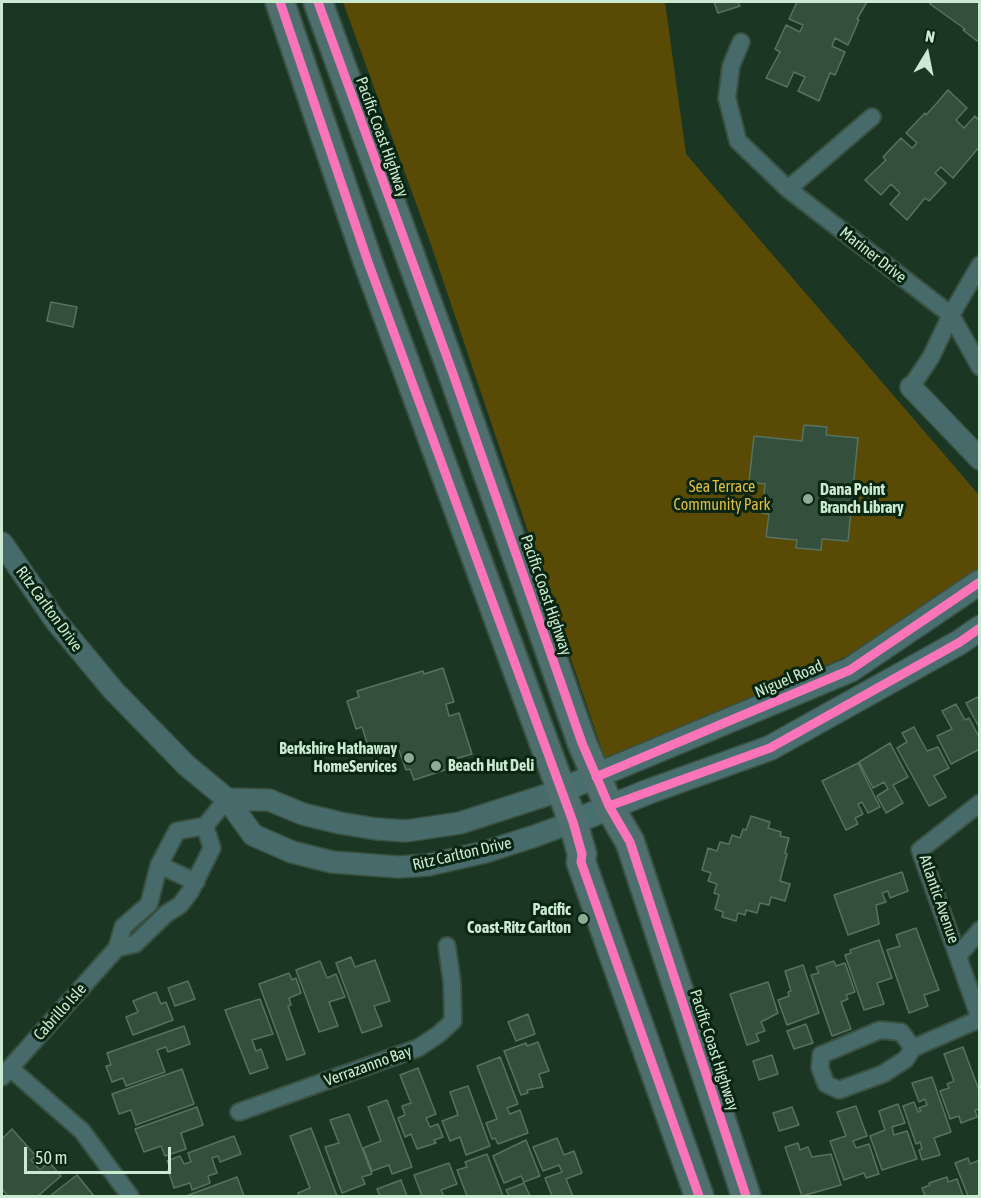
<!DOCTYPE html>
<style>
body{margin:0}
#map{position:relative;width:981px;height:1198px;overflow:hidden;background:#1b3724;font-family:"Asap Condensed",sans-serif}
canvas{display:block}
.frame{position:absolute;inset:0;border:3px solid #caebd1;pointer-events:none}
.north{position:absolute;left:897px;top:24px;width:60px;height:60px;-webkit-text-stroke:4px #0a2512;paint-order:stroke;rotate:10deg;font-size:16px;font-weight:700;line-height:24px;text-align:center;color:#caebd1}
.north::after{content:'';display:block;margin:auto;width:21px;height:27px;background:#caebd1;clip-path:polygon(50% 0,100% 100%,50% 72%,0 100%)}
.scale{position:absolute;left:24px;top:1147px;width:147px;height:27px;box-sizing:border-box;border:3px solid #caebd1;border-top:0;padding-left:8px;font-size:18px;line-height:21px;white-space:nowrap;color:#caebd1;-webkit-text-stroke:4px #0a2512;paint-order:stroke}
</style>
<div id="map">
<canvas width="981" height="1198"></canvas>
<div class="frame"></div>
<div class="north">N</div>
<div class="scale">50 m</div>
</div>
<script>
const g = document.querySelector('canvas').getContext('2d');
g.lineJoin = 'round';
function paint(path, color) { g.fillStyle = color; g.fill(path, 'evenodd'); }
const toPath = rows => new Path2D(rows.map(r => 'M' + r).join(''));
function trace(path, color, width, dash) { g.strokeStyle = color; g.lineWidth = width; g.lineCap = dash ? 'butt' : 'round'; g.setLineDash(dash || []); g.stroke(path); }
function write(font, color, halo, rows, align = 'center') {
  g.font = font + ' "Asap Condensed",sans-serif'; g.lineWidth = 6; g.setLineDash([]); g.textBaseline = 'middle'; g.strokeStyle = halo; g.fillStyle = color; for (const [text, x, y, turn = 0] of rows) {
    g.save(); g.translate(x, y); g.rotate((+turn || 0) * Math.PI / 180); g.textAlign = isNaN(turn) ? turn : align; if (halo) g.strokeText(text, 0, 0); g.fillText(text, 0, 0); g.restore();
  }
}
const green = toPath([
 [343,2,665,2,686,154,979,495,979,570,885,639,724,711,605,759,429,239]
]);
const building = toPath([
 [714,2,738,2,740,6,718,13,714,2],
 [797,2,867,2,857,19,859,20,848,45,835,38,832,46,845,52,835,75,830,73,819,101,798,91,805,77,794,72,787,87,766,78,780,52,775,49,786,25,800,32,803,25,789,19,797,2],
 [932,2,980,2,980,38,977,41,963,30,965,29,930,4,932,2],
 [948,90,967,108,956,120,964,128,975,116,980,121,980,146,953,178,941,167,935,173,946,183,929,201,925,198,907,220,890,204,900,193,891,184,881,195,865,180,886,160,883,157,901,138,912,148,917,143,906,133,925,113,926,115,936,104,948,90],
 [51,302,77,307,73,327,47,321,51,302],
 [804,425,827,427,826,435,858,438,848,541,822,539,821,550,796,548,797,540,766,537,769,514,762,513,765,484,749,482,754,436,802,441,804,425],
 [443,668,454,702,446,704,449,716,459,713,472,754,455,759,457,766,414,780,410,769,406,770,399,750,380,756,378,749,370,752,362,727,356,729,347,701,359,697,357,691,423,671,424,674,443,668],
 [980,696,980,729,966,703,980,696],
 [956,704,965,720,969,718,980,739,980,749,951,764,937,736,952,729,942,711,956,704],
 [914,727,927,751,938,747,949,768,934,776,946,797,929,806,897,748,907,742,902,733,914,727],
 [890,743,908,777,893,785,903,803,886,813,877,796,888,789,884,782,873,788,859,762,890,743],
 [858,763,880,807,868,813,862,802,858,804,863,814,855,818,858,824,846,830,822,781,858,763],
 [751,816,770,822,768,828,781,832,780,836,789,838,785,853,787,854,780,881,790,884,785,901,771,897,769,905,760,903,757,913,746,910,745,915,738,913,736,921,722,917,723,912,715,909,719,895,714,893,717,884,708,881,711,873,702,870,708,848,717,851,720,842,729,844,732,835,740,838,743,829,746,830,751,816],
 [902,872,908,891,890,898,888,891,882,893,886,902,876,905,879,924,848,935,834,895,902,872],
 [916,928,939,990,924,995,928,1006,909,1013,887,950,900,946,896,935,916,928],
 [879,940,892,978,877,983,884,1004,864,1010,845,955,851,953,850,950,879,940],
 [351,957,355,967,375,960,390,1001,374,1006,382,1026,362,1033,336,963,351,957],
 [320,961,327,978,336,974,345,997,329,1002,338,1026,319,1032,296,970,320,961],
 [834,961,836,966,845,963,855,992,846,995,848,999,841,1002,851,1029,832,1036,811,975,819,973,816,967,834,961],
 [803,965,819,1013,787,1025,778,1000,789,996,788,992,791,991,785,971,803,965],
 [289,973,292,980,296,978,301,993,289,998,291,1005,288,1006,305,1054,287,1060,259,984,289,973],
 [188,981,195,999,175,1006,168,988,188,981],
 [768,982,778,1013,761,1022,765,1031,756,1034,759,1041,747,1045,730,994,768,982],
 [156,992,161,1004,166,1002,173,1020,133,1035,126,1017,138,1012,133,1001,156,992],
 [260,999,273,1034,252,1040,256,1051,261,1049,268,1068,250,1074,225,1010,260,999],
 [528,1014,535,1034,516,1041,508,1022,528,1014],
 [806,1024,813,1043,794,1049,787,1031,806,1024],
 [184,1026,190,1044,168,1052,166,1047,157,1050,165,1072,126,1086,123,1078,112,1082,106,1066,111,1065,107,1053,184,1026],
 [538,1042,549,1071,539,1074,543,1087,527,1090,528,1093,521,1095,504,1051,526,1043,527,1046,538,1042],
 [963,1047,980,1093,980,1109,975,1110,977,1117,961,1123,959,1116,950,1119,940,1091,949,1088,947,1084,954,1081,944,1054,963,1047],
 [772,1055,778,1074,759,1080,753,1061,772,1055],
 [500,1057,518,1104,507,1108,510,1114,520,1110,528,1133,498,1144,495,1138,492,1139,486,1123,497,1119,477,1066,500,1057],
 [418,1068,436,1114,426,1118,430,1127,438,1124,443,1137,434,1140,436,1143,417,1149,411,1134,405,1137,398,1118,405,1115,402,1106,411,1103,400,1075,418,1068],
 [182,1069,194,1104,136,1125,131,1110,119,1114,112,1094,182,1069],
 [932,1077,951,1132,934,1138,940,1155,922,1160,919,1150,922,1149,920,1142,916,1144,903,1106,914,1102,918,1112,921,1111,919,1108,927,1105,925,1099,919,1102,912,1083,932,1077],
 [468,1086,490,1146,466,1155,460,1137,450,1141,442,1121,458,1115,450,1092,468,1086],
 [387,1100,412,1167,392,1174,389,1165,372,1171,363,1148,381,1141,368,1107,387,1100],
 [898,1104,905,1123,892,1127,894,1135,907,1131,917,1159,882,1170,870,1136,885,1130,879,1111,898,1104],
 [856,1106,867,1136,853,1141,856,1148,869,1144,879,1174,866,1178,864,1173,844,1180,830,1141,846,1136,837,1112,856,1106],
 [197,1107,203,1125,181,1133,186,1149,165,1156,161,1146,144,1152,135,1129,197,1107],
 [792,1107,799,1125,779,1131,773,1113,792,1107],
 [349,1114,372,1174,362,1177,365,1184,342,1193,325,1147,339,1143,330,1120,349,1114],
 [311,1128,337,1196,299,1196,298,1193,310,1188,290,1136,311,1128],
 [12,1129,36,1156,31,1160,40,1170,49,1162,61,1176,38,1196,6,1196,7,1195,2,1189,2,1139,12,1129],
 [234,1136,241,1154,220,1162,218,1156,212,1158,217,1173,208,1176,210,1183,192,1190,190,1183,174,1188,168,1170,171,1169,167,1161,180,1156,184,1164,191,1162,188,1153,234,1136],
 [557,1138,564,1155,574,1151,582,1173,566,1179,573,1196,552,1196,545,1178,562,1172,559,1165,543,1171,533,1147,557,1138],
 [526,1140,540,1176,524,1182,521,1176,504,1183,493,1156,526,1140],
 [798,1143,800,1150,808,1147,812,1157,831,1154,841,1185,802,1196,785,1147,798,1143],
 [487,1154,503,1196,467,1196,457,1170,467,1167,465,1162,487,1154],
 [968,1158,970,1164,980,1160,980,1195,974,1196,968,1196,955,1163,968,1158],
 [449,1163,457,1184,441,1190,444,1196,422,1196,414,1175,449,1163],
 [77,1175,94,1196,50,1196,77,1175],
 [237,1177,244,1196,186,1196,237,1177],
 [947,1177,948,1182,957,1179,963,1196,925,1196,922,1188,930,1185,929,1183,947,1177],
 [401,1180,407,1196,380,1196,377,1189,401,1180],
 [524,1183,530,1196,509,1196,506,1190,524,1183]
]);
const minor = toPath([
 [741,42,731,66,727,98,738,141,788,189,951,315,980,367],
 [788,189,872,117],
 [911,387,931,357,951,315,980,265],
 [159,865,196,882],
 [117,948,135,944,166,914,180,905,190,892,212,848,205,826],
 [958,956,980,930],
 [913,1048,906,1059,883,1074,839,1090,826,1084,820,1068,821,1055,880,1030,901,1032,913,1048,980,1019,920,850,980,803],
 [10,1068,82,1131,130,1196],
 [2,1077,117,948,123,927,149,904,159,865,177,831,205,826,227,799],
 [239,1112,418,1048,439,1034,453,1021,452,983,447,946]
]);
const tertiary = toPath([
 [911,387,980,459],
 [2,543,55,620,113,690,186,765,227,799,253,835,292,852,332,862,399,867,428,865,485,852,535,836,573,822],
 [227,799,269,800,303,814,340,823,376,829,406,831,460,823,562,790]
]);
const secondary = toPath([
 [562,790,850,670,980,582],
 [573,822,650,791,770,748,960,642,980,628]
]);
const trunk = toPath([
 [280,2,368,262,573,822,582,854,581,862,699,1196],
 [318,2,452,371,582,743,609,806,630,842,746,1196]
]);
const cycleway = toPath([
 [280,2,368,262,573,822,582,854,581,862,699,1196],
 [318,2,452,371,582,743,609,806,630,842,746,1196],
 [596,777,850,670,980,582],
 [609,806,770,748,960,642,980,628]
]);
const markers = [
 [808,499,6,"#8dac94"],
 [409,758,6,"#8dac94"],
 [436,766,6,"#8dac94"],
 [583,919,6,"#8dac94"]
];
const streetNames = [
 ["Pacific Coast Highway",382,137,70],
 ["Mariner Drive",873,255,38],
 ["Pacific Coast Highway",546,595,71],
 ["Ritz Carlton Drive",49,609,54],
 ["Niguel Road",789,679,-23],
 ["Ritz Carlton Drive",462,854,-13],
 ["Atlantic Avenue",939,899,71],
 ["Cabrillo Isle",60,1012,-48],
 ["Pacific Coast Highway",714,1050,72],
 ["Verrazanno Bay",368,1066,-20]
];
const parkNames = [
 ["Sea Terrace",722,487],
 ["Community Park",722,505]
];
const poiNames = [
 ["Dana Point",820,490],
 ["Branch Library",820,508],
 ["Berkshire Hathaway",397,749,"right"],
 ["HomeServices",397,767,"right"],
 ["Beach Hut Deli",448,766],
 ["Pacific",571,910,"right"],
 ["Coast-Ritz Carlton",571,928,"right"]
];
paint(green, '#594b05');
paint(building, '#354f3d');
trace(building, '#597260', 1.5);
trace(minor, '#3a5141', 20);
trace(tertiary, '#3a5141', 24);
trace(secondary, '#3a5141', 27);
trace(trunk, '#3a5141', 32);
trace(minor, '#476a6a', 16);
trace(tertiary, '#476a6a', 21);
trace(secondary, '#486e70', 24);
trace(trunk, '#4e6f6d', 28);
trace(cycleway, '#fb73b8', 9);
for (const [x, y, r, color] of markers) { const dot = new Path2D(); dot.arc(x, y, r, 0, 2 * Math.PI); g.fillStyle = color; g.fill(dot); trace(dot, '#0a2512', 2); }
write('16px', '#caebd1', '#0a2512', streetNames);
write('16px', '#e1bb44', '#0a2512', parkNames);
write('bold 16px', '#caebd1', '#0a2512', poiNames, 'left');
</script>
